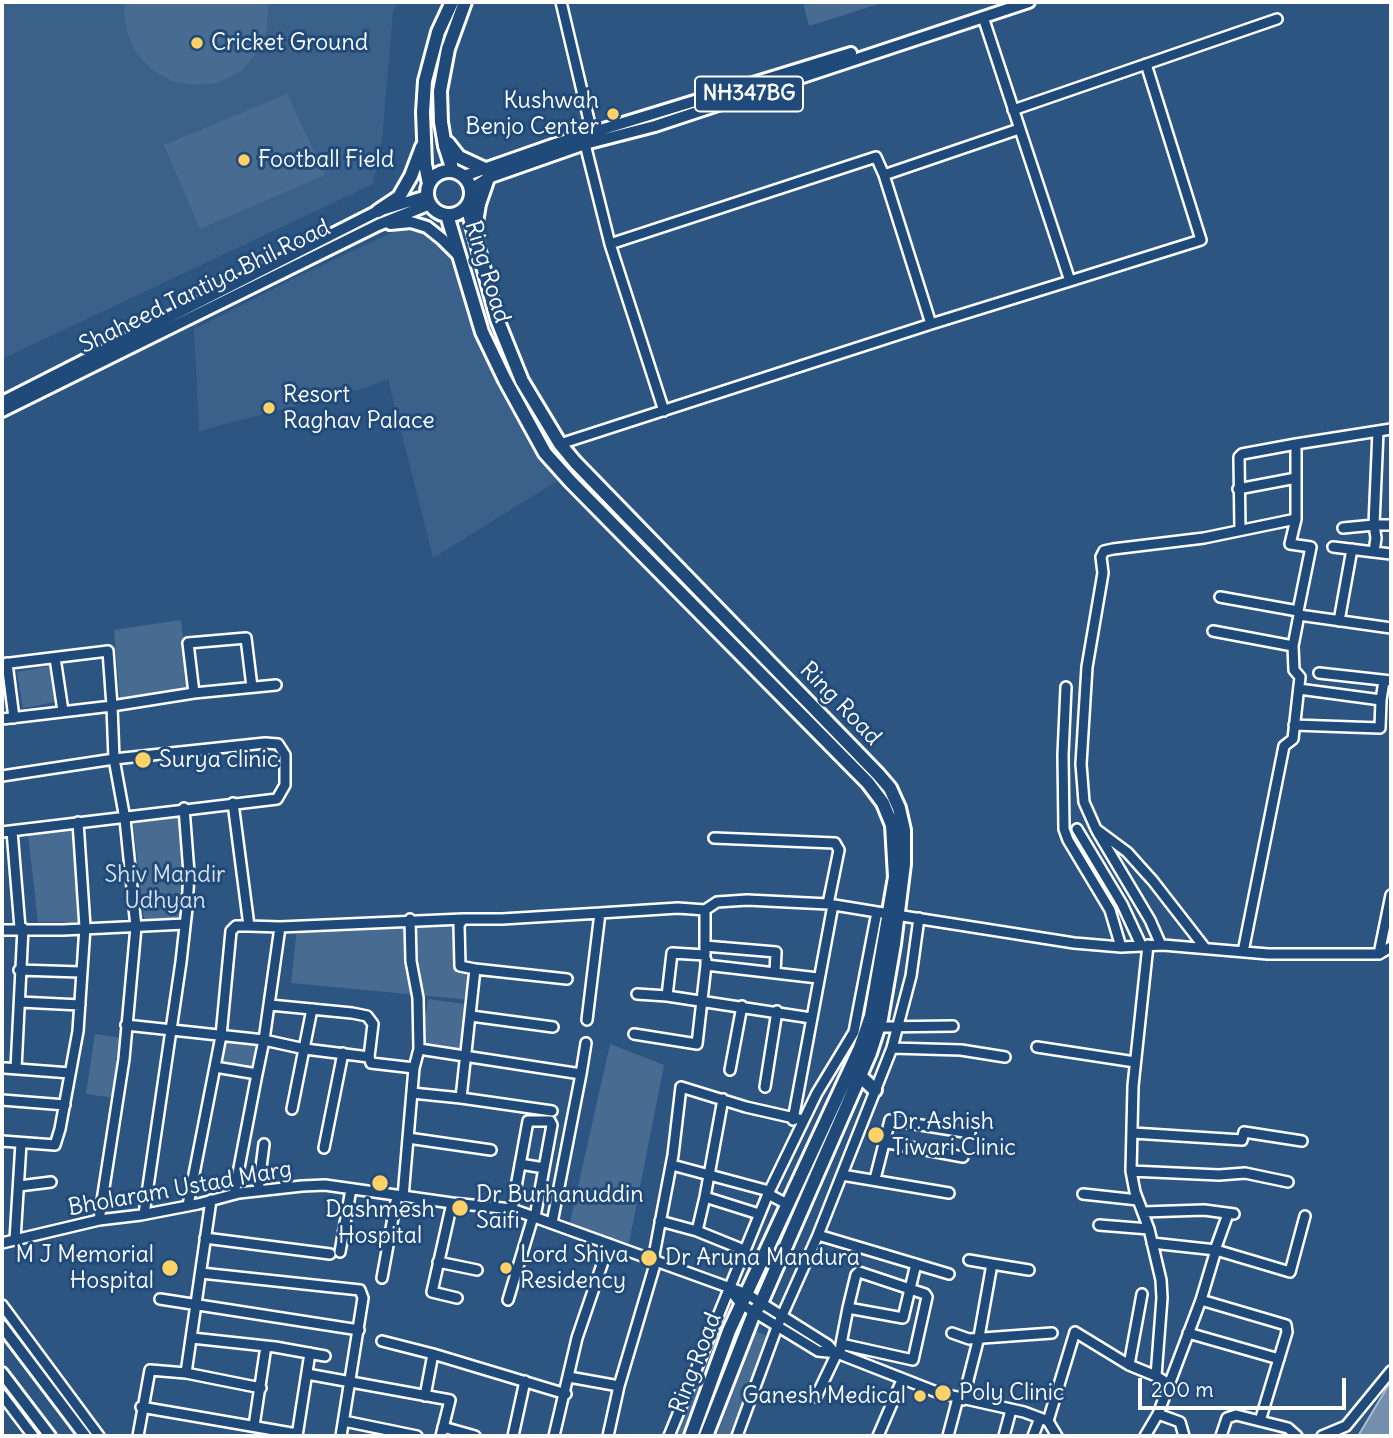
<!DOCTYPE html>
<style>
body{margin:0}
#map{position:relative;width:1393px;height:1438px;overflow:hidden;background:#2c5582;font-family:Delius,sans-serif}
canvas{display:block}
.frame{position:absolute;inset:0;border:4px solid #fff;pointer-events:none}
.scale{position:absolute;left:1138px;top:1378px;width:208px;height:32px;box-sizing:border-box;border:4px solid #fff;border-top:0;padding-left:9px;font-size:21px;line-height:24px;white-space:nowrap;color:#fff;-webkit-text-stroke:5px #1f4a7a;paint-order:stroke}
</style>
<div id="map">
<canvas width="1393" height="1438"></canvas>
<div class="frame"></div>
<div class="scale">200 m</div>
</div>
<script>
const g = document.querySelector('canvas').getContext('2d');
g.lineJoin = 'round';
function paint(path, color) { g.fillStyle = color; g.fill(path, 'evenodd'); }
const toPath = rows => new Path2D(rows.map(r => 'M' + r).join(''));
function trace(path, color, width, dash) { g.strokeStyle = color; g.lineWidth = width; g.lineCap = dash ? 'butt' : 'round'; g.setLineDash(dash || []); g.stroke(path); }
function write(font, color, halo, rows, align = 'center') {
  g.font = font + ' Delius,sans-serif'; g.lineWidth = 6; g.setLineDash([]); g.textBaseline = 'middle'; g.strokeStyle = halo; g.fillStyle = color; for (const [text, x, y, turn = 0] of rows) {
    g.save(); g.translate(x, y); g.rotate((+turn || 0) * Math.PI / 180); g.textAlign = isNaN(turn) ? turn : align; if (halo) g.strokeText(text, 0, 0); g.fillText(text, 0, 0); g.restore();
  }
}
const built = toPath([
 [2,2,398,2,393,11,382,140,373,184,2,359],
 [406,226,439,233,511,410,557,481,433,558,388,379,365,388,199,431,194,329,301,275]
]);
const green = toPath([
 [126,2,268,2,267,30,257,53,240,72,217,83,194,85,172,81,152,70,136,53,127,32,124,9],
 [803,2,885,2,809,26],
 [287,94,325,175,200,229,164,145],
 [181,620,189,692,120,699,114,630],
 [54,665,60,701,23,708,17,672],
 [180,814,194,919,144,920,133,821],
 [72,829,86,922,38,922,28,834],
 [457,921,456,965,473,973,471,1000,291,983,297,929],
 [428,999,471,1005,466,1049,422,1045],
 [95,1034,122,1038,114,1098,86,1094],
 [221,1038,259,1043,256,1069,218,1064],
 [610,1044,664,1065,629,1243,569,1227],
 [730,1300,735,1306,686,1436,674,1436],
 [754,1330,768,1337,729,1436,717,1436]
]);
const water = toPath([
 [1391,1381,1391,1436,1358,1436,1391,1381]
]);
const minor = toPath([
 [561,2,592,133],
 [1013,110,1277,19],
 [585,144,610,244],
 [1070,281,1201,240,1146,64],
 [931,324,1070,281,983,17],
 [664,411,610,244,876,157,884,175],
 [1378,431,1374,525,1391,525],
 [560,444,931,324,884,175,1019,129],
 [1238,489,1296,478],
 [1343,528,1374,525,1376,538,1374,552,1391,554],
 [1240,530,1239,457,1242,454,1296,444],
 [1333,547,1374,552],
 [1220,597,1298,611],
 [1299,615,1391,628],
 [1339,621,1352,549],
 [1213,631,1293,646,1299,615,1298,611,1311,547,1290,544,1296,519],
 [55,658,63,711],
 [7,663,14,718],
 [2,664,108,651,112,706,2,719],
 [1319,673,1391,681],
 [1066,687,1063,755,1064,829,1068,840,1110,910,1121,947],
 [1299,689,1381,700,1384,681],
 [194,693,188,643,246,638,252,687],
 [1294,725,1380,728,1381,700],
 [2,776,114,759,125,819,136,927,124,1059,99,1220],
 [1077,829,1122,904,1141,945],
 [12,831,20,928],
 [1097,831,1150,920,1161,945],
 [2,832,277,799,285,785,285,755,278,744,265,743,114,759,112,706,194,693,276,685],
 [714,838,835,843,839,850,828,904],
 [705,910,705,955,672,953,667,996,811,1018],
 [600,913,678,908,705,910,717,902,747,900,828,904,877,912],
 [410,919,411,961,418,998,419,1049],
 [280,927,463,919],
 [2,930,63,930,185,924],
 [1148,945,1133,1086,1131,1171,1135,1192,1149,1229,1161,1280,1162,1298,1156,1376,1169,1384],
 [705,946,776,952,775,973],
 [1205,948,1153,881,1127,852,1096,829,1084,802,1081,764,1087,667,1103,573,1101,557,1104,551,1113,549,1204,538,1296,519,1296,444,1391,429],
 [1243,952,1284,746,1293,739,1300,677,1294,670,1293,646],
 [1379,954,1391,895],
 [706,960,706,965,818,978],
 [475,969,460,966,459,925,463,919,502,919,600,913,587,1020],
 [19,970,80,972],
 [637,994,667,996],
 [20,1002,80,1005],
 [270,1005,352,1013,367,1016,373,1024,369,1057,371,1063,414,1068],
 [471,1016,553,1027],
 [126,1025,264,1040,280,927,249,926],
 [878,1027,953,1026],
 [634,1034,697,1044,706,965],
 [1037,1047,1135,1062],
 [892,1048,961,1050,1005,1057],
 [215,1067,257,1074,234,1194],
 [5,1068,70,1073],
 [16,1069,23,928],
 [730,1070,742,1006],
 [257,1074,264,1040,305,1049,369,1057],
 [581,1074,586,1043],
 [765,1087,777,1011],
 [412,1093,461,1098,475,969,567,979],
 [461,1098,552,1111],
 [2,1100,65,1105],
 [292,1109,312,1009],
 [793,1120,833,905],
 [1133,1133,1242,1140,1244,1132,1302,1141],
 [408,1138,491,1150],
 [2,1141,55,1145,60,1129,78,1031,85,927,78,822],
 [883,1142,963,1157],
 [324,1148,343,1053],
 [520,1164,544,1168],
 [672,1165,769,1191],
 [1131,1171,1219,1175,1245,1173,1288,1182],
 [842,1175,949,1193],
 [875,1179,890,1120,970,1133],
 [19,1186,51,1182],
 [258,1191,264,1144],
 [768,1194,787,1204],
 [1083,1194,1138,1200],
 [403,1197,414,1068,419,1049,581,1074,552,1223],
 [705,1197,759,1214],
 [452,1203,432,1292,457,1298],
 [188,1205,221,1036,231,931,236,926,249,926,233,803],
 [512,1209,528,1121,550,1121,552,1125,535,1217],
 [1143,1212,1204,1210,1234,1214],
 [144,1214,181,962,187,908,189,873,184,808],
 [660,1221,697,1231,744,1250],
 [1099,1225,1149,1229],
 [697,1231,705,1197,723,1099],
 [818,1235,949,1274],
 [205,1238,330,1254],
 [15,1240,21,1143],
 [2,1243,99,1220,141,1215,198,1204,239,1193,302,1186,325,1185,452,1203,512,1209,747,1294,828,1345,833,1351],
 [1215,1250,1228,1214],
 [1216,1250,1290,1272,1305,1216],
 [340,1252,351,1189],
 [438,1262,477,1270],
 [992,1264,1029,1270],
 [201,1273,360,1290,363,1298,341,1436],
 [382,1278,397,1196],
 [729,1289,741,1304,818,1351,837,1353,939,1393,1024,1412,1048,1421,1057,1436],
 [160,1299,359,1330],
 [508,1300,533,1217],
 [1201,1300,1286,1325,1287,1332,1260,1421],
 [2,1305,99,1436],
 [848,1308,903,1318,916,1264],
 [952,1333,969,1339,1052,1333],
 [1188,1333,1279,1359],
 [192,1338,275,1347,325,1356],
 [382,1341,433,1354,566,1394],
 [840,1354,841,1344,848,1308,856,1275,859,1272,925,1294,927,1297,913,1360,841,1344],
 [1129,1365,1156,1376],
 [186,1373,211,1200],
 [307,1374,450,1400,441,1436],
 [569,1377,619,1386],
 [2,1395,33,1436],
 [425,1396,433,1354],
 [816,1397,837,1353],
 [963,1400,979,1337,992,1264,969,1260],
 [141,1407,297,1434],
 [1158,1414,1180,1422,1184,1436],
 [344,1421,417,1436],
 [1048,1421,1075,1332,1129,1365,1142,1294],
 [254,1426,266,1346],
 [443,1427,475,1436],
 [138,1436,150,1370,186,1373,261,1388],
 [297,1436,310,1353],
 [513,1436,525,1381],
 [554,1436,577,1338,609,1244],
 [608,1436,619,1386,656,1261,654,1255,673,1155,681,1087,746,1107,803,1120],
 [669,1436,768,1194,817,1093,854,1032,877,912,1074,943,1121,947,1163,945,1268,954,1379,954,1391,947],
 [737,1436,777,1327,818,1235,892,1048,911,976,919,918],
 [878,1436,902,1380],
 [948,1436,958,1398],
 [1004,1436,1011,1410],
 [1033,1436,1040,1418],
 [1145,1436,1158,1414,1201,1300,1216,1250,1152,1243],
 [1221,1436,1227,1418,1236,1415,1288,1428,1297,1436],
 [1322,1436,1346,1426,1391,1371]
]);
const major = toPath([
 [464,176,558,143,851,53],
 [471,189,488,178,585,144,655,126,1029,2],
 [390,224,411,222,427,227,442,239,459,256],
 [2,402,378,211,427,196],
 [2,411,378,225,430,204],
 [2,1326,85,1436],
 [2,1373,50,1436]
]);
const highway = toPath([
 [448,143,459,157,487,170],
 '427 193a22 22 0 1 1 44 0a22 22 0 1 1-44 0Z',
 [453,171,445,146,441,122,440,91,448,49,465,2],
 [429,184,425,164,423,112,425,81,438,32,452,2],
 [467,206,497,319,522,381,560,444,575,462,878,774,890,788,899,808,904,830,904,864,894,944,881,1019,870,1053,761,1303,754,1313,706,1436],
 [378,211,399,197,411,176,422,147],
 [447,215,482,332,505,380,545,453,571,482,868,783,883,803,892,825,895,877,871,1016,860,1048,729,1331,691,1436],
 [475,229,479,204,488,178],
 [860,1076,875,1090]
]);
const markers = [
 [197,43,7,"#ffd166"],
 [613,114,7,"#ffd166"],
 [244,160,7,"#ffd166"],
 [269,408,7,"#ffd166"],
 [143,760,9,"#ffd166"],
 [876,1135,9,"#ffd166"],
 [380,1183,9,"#ffd166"],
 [460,1208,9,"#ffd166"],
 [649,1258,9,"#ffd166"],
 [170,1268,9,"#ffd166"],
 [506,1268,7,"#ffd166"],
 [943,1393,9,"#ffd166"],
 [920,1396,7,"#ffd166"]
];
const shields = [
 [749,94,108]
];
const shieldNames = [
 ["NH347BG",749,94]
];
const poiNames = [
 ["Cricket Ground",211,43],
 ["Kushwah",599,101,"right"],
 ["Benjo Center",599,127,"right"],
 ["Football Field",258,160],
 ["Resort",283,395],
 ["Raghav Palace",283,421],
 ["Surya clinic",159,760],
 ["Dr. Ashish",892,1122],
 ["Tiwari Clinic",892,1148],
 ["Dr Burhanuddin",476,1195],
 ["Saifi",476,1221],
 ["Dashmesh",380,1210,"center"],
 ["Hospital",380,1236,"center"],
 ["M J Memorial",154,1255,"right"],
 ["Hospital",154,1281,"right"],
 ["Lord Shiva",520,1255],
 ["Residency",520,1281],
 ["Dr Aruna Mandura",665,1258],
 ["Poly Clinic",959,1393],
 ["Ganesh Medical",906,1396,"right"]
];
const streetNames = [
 ["Ring Road",487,272,73],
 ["Shaheed Tantiya Bhil Road",205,287,-26],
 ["Ring Road",840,704,46],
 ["Bholaram Ustad Marg",180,1189,-10],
 ["Ring Road",696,1363,-69]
];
const parkNames = [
 ["Shiv Mandir",165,875],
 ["Udhyan",165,901]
];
paint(built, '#3b618b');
paint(green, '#486b92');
paint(water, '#748fad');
trace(water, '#acbcce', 2);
trace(minor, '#fff', 14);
trace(major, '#fff', 16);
trace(highway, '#fff', 18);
trace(minor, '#1f4a7a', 9);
trace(major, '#1f4a7a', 10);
trace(highway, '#1f4a7a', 12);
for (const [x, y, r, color] of markers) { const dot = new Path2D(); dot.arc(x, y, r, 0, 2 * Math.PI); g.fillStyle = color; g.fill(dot); trace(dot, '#1f4a7a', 2.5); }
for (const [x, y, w] of shields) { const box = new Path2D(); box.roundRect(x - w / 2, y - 17.5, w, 35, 5); g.fillStyle = '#1f4a7a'; g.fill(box); trace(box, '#fff', 2); }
write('bold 21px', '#fff', null, shieldNames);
write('23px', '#fff', '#1f4a7a', poiNames, 'left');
write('23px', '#fff', '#1f4a7a', streetNames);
write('23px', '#dae1e9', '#1f4a7a', parkNames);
</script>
